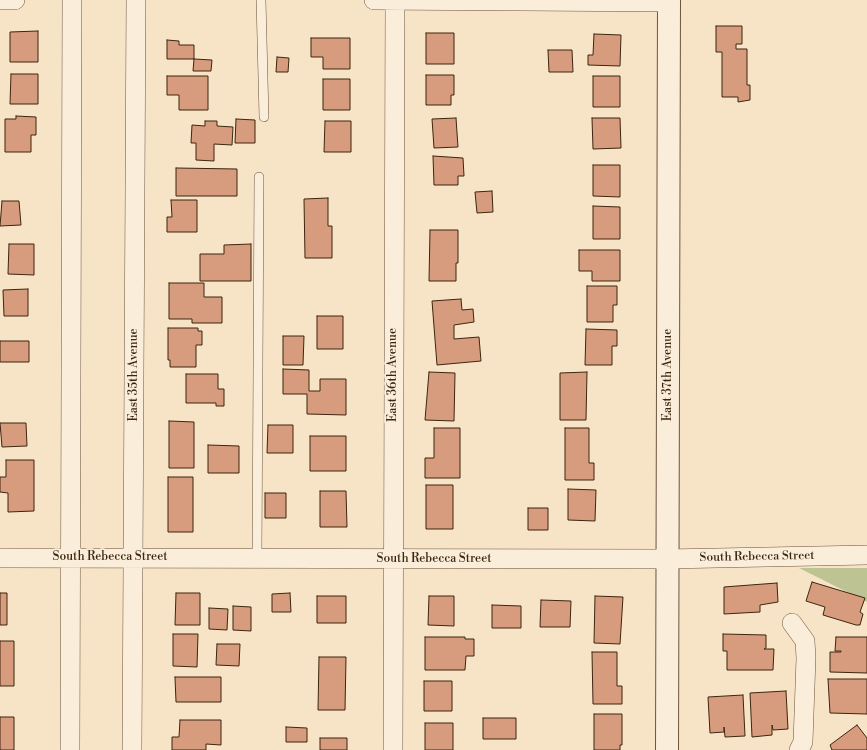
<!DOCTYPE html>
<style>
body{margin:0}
canvas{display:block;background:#f7e3c6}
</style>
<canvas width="867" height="750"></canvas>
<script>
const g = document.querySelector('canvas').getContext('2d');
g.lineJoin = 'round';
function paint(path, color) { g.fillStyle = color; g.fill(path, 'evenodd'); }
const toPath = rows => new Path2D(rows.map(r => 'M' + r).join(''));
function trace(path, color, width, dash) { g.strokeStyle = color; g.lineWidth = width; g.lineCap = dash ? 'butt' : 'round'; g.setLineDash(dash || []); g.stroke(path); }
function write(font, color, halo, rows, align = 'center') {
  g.font = font + ' "Libre Bodoni",serif'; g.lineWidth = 3.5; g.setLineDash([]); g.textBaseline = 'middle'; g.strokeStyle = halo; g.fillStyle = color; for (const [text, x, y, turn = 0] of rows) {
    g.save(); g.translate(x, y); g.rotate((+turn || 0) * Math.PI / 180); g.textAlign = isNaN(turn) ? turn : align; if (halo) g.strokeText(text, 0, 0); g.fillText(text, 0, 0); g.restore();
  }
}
const green = toPath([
 [799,568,867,568,867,602]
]);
const building = toPath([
 [716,26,742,26,742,44,736,44,736,49,747,49,747,85,750,85,750,100,738,102,738,97,722,97,722,52,716,52,716,26],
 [38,31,38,62,10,62,10,32,38,31],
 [426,33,454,33,454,64,426,64,426,33],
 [594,34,621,35,620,66,588,65,588,55,593,55,594,34],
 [311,38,350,38,350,69,323,69,323,57,311,57,311,38],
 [167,40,179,41,179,45,194,45,194,59,167,59,167,40],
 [548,50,572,50,573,72,549,72,548,50],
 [277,57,289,58,288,72,276,72,277,57],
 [194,59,212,60,211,71,193,71,194,59],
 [11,74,38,74,38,104,10,104,11,74],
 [426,75,454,75,454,95,451,95,451,105,426,105,426,75],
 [167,76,208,76,208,110,179,110,179,95,167,95,167,76],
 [593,76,620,76,620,107,593,107,593,76],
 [323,79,350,79,350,110,323,110,323,79],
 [16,116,36,117,36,135,31,135,31,152,5,152,5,119,16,119,16,116],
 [456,118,458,147,434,148,432,119,456,118],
 [592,118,620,118,621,148,593,149,592,118],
 [236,119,255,120,255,143,235,143,236,119],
 [205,121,217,121,217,126,233,127,232,145,214,144,214,161,196,160,196,143,191,143,192,125,205,126,205,121],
 [325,121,351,121,351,152,324,152,325,121],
 [433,156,463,158,464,176,458,176,458,185,434,185,433,156],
 [593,165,620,165,620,197,593,196,593,165],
 [176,168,237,169,237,196,176,196,176,168],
 [492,191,493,212,477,213,475,192,492,191],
 [328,198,328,226,332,226,332,258,305,258,304,199,328,198],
 [171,200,197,200,197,232,167,232,167,217,172,217,171,200],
 [2,201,19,201,21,225,0,226,2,201],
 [593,206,620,207,620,239,593,239,593,206],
 [430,230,458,230,458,263,456,263,456,281,429,281,430,230],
 [9,244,34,244,34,275,8,274,9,244],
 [251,244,251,281,200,281,200,254,224,254,224,245,251,244],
 [579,250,620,250,620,281,592,281,592,271,579,271,579,250],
 [169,283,204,283,204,297,222,297,222,323,192,323,192,319,169,319,169,283],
 [587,286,617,286,617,305,613,305,613,322,587,322,587,286],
 [28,289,28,316,4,316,3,290,28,289],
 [461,299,462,310,473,309,474,322,454,325,454,339,479,337,481,361,437,365,432,301,461,299],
 [317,316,343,316,343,349,317,349,317,316],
 [168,328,198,328,198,331,202,331,202,345,196,345,196,367,170,367,170,360,168,360,168,328],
 [586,329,617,330,617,346,612,346,612,365,585,365,586,329],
 [283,336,304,336,303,365,283,365,283,336],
 [0,341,29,341,29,362,0,362,0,341],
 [283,369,309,370,309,391,320,391,320,379,346,379,346,415,307,414,307,394,283,394,283,369],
 [429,372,455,373,454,421,425,420,429,372],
 [587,372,586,420,560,420,560,373,587,372],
 [186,374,218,374,218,389,224,389,224,406,216,406,216,403,186,403,186,374],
 [169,421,194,422,194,468,169,468,169,421],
 [0,423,26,423,27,446,2,447,0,423],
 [268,425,293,425,293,453,267,453,268,425],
 [434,428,460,428,460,478,425,478,425,458,434,458,434,428],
 [565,428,589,428,589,463,594,463,594,480,565,480,565,428],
 [310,436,346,436,346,471,310,471,310,436],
 [208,445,239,446,239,473,208,473,208,445],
 [6,460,34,460,34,511,8,512,8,493,0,492,0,477,6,477,6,460],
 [168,477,193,477,193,532,168,532,168,477],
 [426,485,453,485,453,529,426,529,426,485],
 [568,489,596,490,595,521,568,520,568,489],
 [320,491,346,491,347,527,320,527,320,491],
 [265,493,286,493,286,518,265,518,265,493],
 [528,508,548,508,548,530,528,530,528,508],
 [812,582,865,598,860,612,863,614,860,625,856,625,823,615,825,607,806,601,812,582],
 [777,583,778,602,760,605,760,612,724,614,724,587,777,583],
 [0,593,7,593,7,625,0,625,0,593],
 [176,593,200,593,200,625,175,625,176,593],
 [290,593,291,612,272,612,272,594,290,593],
 [317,596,346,596,346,623,317,623,317,596],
 [429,596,454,596,454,626,428,625,429,596],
 [595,596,623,597,620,644,594,643,595,596],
 [541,600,571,601,570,627,540,627,541,600],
 [492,605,521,606,521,628,492,628,492,605],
 [233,606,251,607,251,631,233,630,233,606],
 [209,608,228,609,227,630,209,629,209,608],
 [173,634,198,634,197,667,173,666,173,634],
 [723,634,766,635,766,648,764,649,774,649,773,670,727,670,727,651,723,651,723,634],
 [425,637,465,637,465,639,474,639,474,656,466,656,465,670,425,670,425,637],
 [836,637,867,637,867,673,830,672,830,652,841,652,841,651,835,651,836,637],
 [0,641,14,641,14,686,0,686,0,641],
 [217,644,240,644,239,666,216,665,217,644],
 [592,652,617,652,617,686,622,686,622,704,593,704,592,652],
 [319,657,346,657,345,710,318,710,319,657],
 [175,677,221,677,221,702,176,702,175,677],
 [828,679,867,679,867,714,830,713,828,679],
 [424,681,452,681,452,711,424,711,424,681],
 [786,691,788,729,773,730,772,725,772,735,752,737,750,693,786,691],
 [743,695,745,736,725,737,724,727,724,732,710,733,708,697,743,695],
 [594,714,622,714,622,745,620,745,620,750,594,750,594,714],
 [0,717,14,717,14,750,0,750,0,717],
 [483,718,516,718,516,739,483,739,483,718],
 [180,720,221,720,221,745,206,744,206,750,172,750,172,737,179,737,180,720],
 [425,723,453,723,453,750,425,750,425,723],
 [857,725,867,738,867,750,832,750,830,745,857,725],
 [286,727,307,728,307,742,286,742,286,727],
 [320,738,347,738,347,750,320,750,320,738]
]);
const service = toPath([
 [261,0,264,117],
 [257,558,259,177]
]);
const minor = toPath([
 [0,0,15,0],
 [374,0,669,2],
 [0,558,667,559,867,555],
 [792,623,805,641,806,658,803,742,799,750],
 [70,750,72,0],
 [132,750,136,0],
 [393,750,395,0]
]);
const tertiary = toPath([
 [667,750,669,0]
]);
const streetNames = [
 ["East 35th Avenue",134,375,-90],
 ["East 36th Avenue",393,375,-90],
 ["East 37th Avenue",668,375,-90],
 ["South Rebecca Street",110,557],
 ["South Rebecca Street",757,557,-1],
 ["South Rebecca Street",434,559]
];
paint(green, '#bec394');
paint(building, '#d79b7d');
trace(building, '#3c260f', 1);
trace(service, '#6b553d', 10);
trace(minor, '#6b553d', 20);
trace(tertiary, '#6b553d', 24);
trace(service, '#faedda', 9);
trace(minor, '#faedda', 19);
trace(tertiary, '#faedda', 22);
write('12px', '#3c260f', '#faedda', streetNames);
</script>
